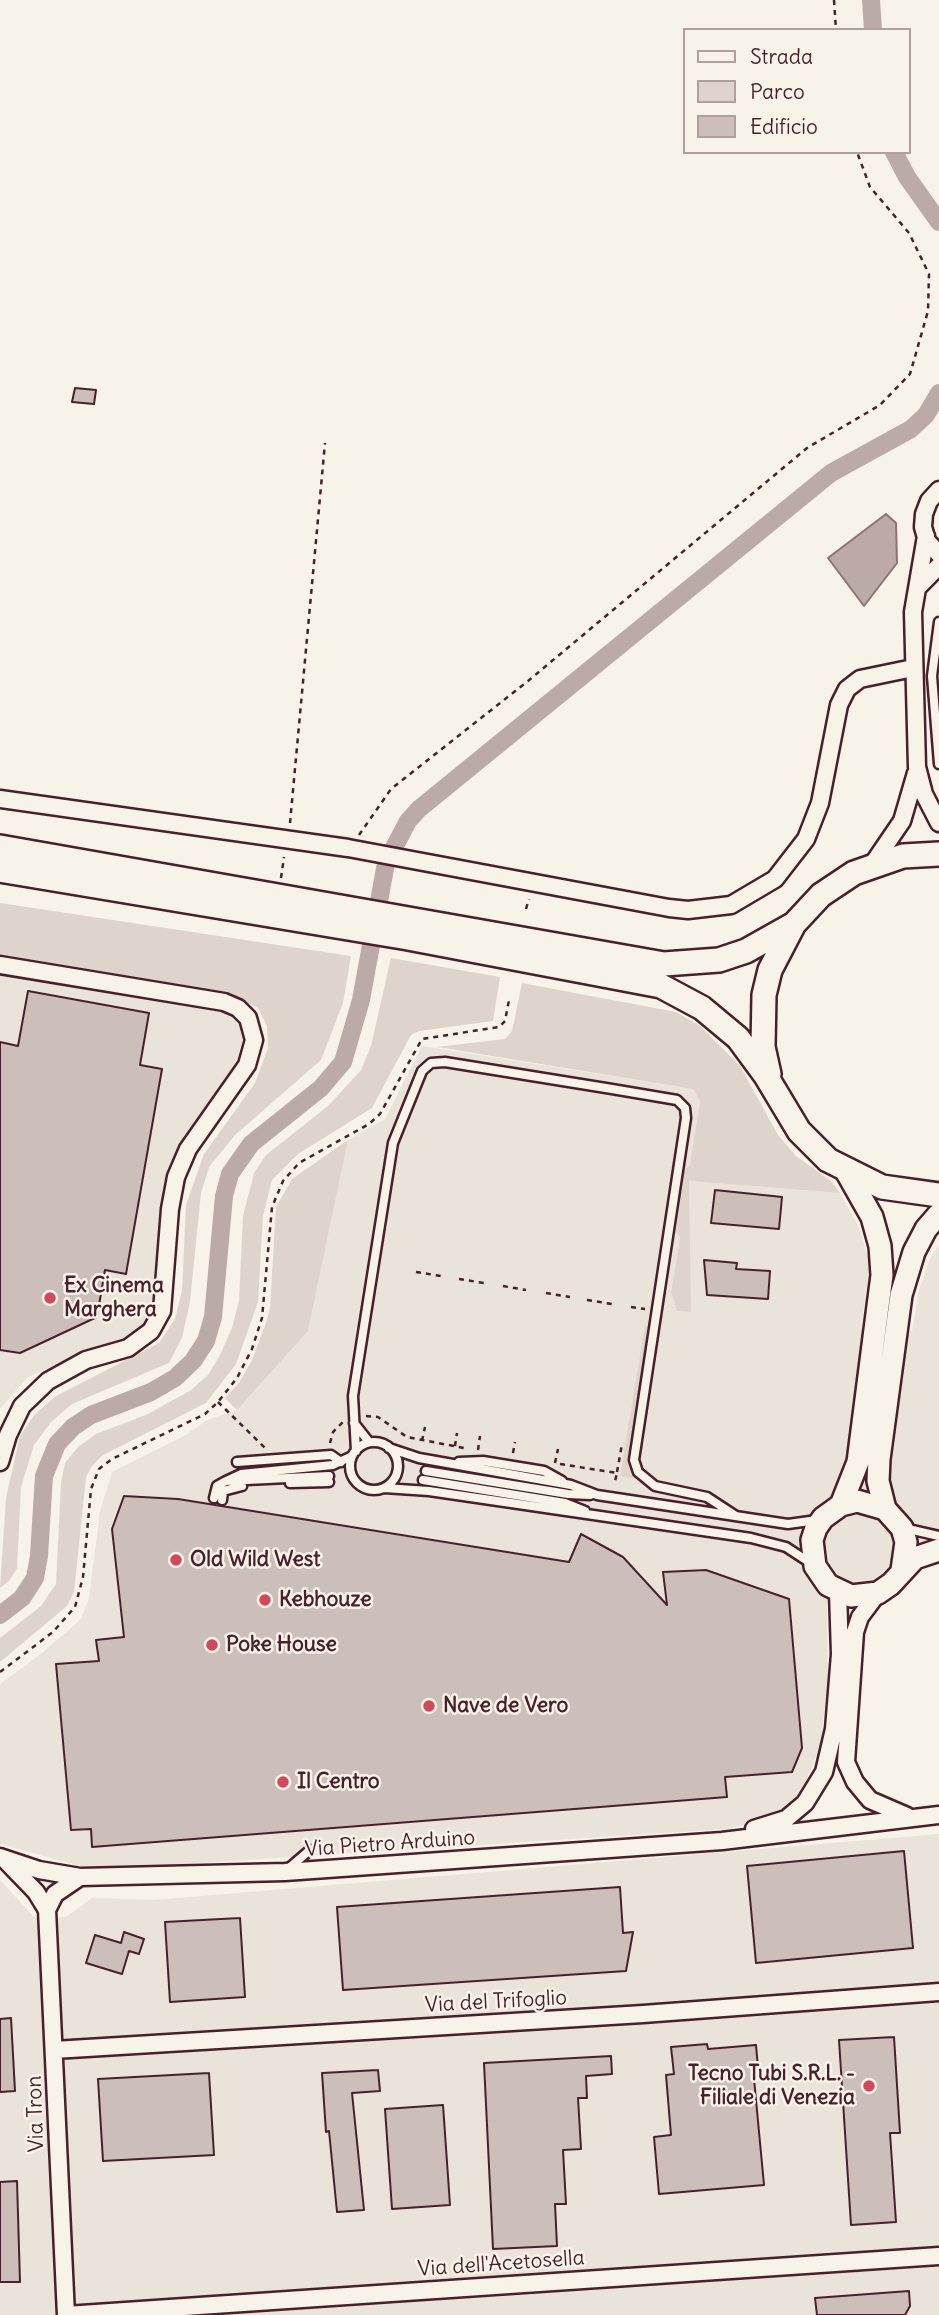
<!DOCTYPE html>
<style>
body{margin:0}
#map{position:relative;width:939px;height:2315px;overflow:hidden;background:#f7f3e8;font-family:Delius,sans-serif}
canvas{display:block}
.legend{position:absolute;left:683px;top:28px;width:228px;height:126px;box-sizing:border-box;background:#f7f3e8;border:2px solid #b29e9c;margin:0;padding:9px 12px;list-style:none;font-size:21px;color:#4a1f2b}
.legend li{display:flex;align-items:center;gap:14px;height:35px}
.legend b{width:35px;border:2px solid #b29e9c}
</style>
<div id="map">
<canvas width="939" height="2315"></canvas>
<ul class="legend">
<li><b style="height:9px;background:#f7f3e8"></b>Strada</li>
<li><b style="height:19px;background:#ded4cc"></b>Parco</li>
<li><b style="height:19px;background:#ccbfb9"></b>Edificio</li>
</ul>
</div>
<script>
const g = document.querySelector('canvas').getContext('2d');
g.lineJoin = 'round';
function paint(path, color) { g.fillStyle = color; g.fill(path, 'evenodd'); }
const toPath = rows => new Path2D(rows.map(r => 'M' + r).join(''));
function trace(path, color, width, dash) { g.strokeStyle = color; g.lineWidth = width; g.lineCap = dash ? 'butt' : 'round'; g.setLineDash(dash || []); g.stroke(path); }
function write(font, color, halo, rows, align = 'center') {
  g.font = font + ' Delius,sans-serif'; g.lineWidth = 5; g.setLineDash([]); g.textBaseline = 'middle'; g.strokeStyle = halo; g.fillStyle = color; for (const [text, x, y, turn = 0] of rows) {
    g.save(); g.translate(x, y); g.rotate((+turn || 0) * Math.PI / 180); g.textAlign = isNaN(turn) ? turn : align; if (halo) g.strokeText(text, 0, 0); g.fillText(text, 0, 0); g.restore();
  }
}
const built = toPath([
 [0,974,224,1012,240,1026,243,1042,234,1069,184,1136,170,1167,163,1216,160,1272,152,1317,134,1334,70,1363,69,1359,28,1377,0,1409],
 [422,1046,693,1089,700,1101,690,1165,684,1170,682,1181,680,1237,671,1292,677,1311,691,1312,688,1181,840,1193,859,1227,870,1263,861,1329,912,1331,919,1290,931,1256,939,1246,939,1543,860,1601,827,1603,828,1682,820,1748,801,1793,773,1817,728,1829,138,1867,80,1866,0,1844,0,1684,42,1653,81,1619,89,1598,100,1511,112,1472,186,1435,207,1420,237,1410,308,1331,348,1140,385,1119],
 [939,1834,939,2315,0,2315,0,1880,35,1918,66,1917,92,1898,154,1900]
]);
const green = toPath([
 [0,903,351,956,343,1003,321,1060,235,1135,209,1167,201,1193,190,1302,182,1338,169,1363,72,1404,51,1422,34,1445,21,1487,17,1568,9,1581,0,1588,6,1498,20,1436,35,1414,56,1396,159,1343,175,1319,182,1291,186,1205,204,1154,255,1083,268,1048,267,1026,258,1008,237,997,0,955],
 [391,958,500,977,493,1021,419,1031,411,1035,372,1108,298,1154,272,1180,263,1216,258,1302,236,1364,206,1403,103,1455,92,1466,86,1477,74,1592,67,1606,0,1662,0,1638,41,1606,56,1584,61,1482,65,1463,78,1447,96,1434,148,1414,191,1390,208,1375,220,1355,232,1328,239,1301,243,1216,254,1173,266,1155,328,1106,361,1070,371,1046],
 [522,983,676,1012,700,1026,740,1066,778,1135,796,1156,831,1181,840,1193,689,1181,691,1312,677,1311,671,1292,680,1237,676,1233,684,1170,690,1165,700,1101,693,1089,437,1047,505,1039,512,1031],
 [348,1140,308,1331,237,1410,225,1398,239,1383,252,1360,266,1323,270,1308,276,1207,292,1179],
 [645,1326,648,1327,630,1452,635,1479,620,1476]
]);
const water = toPath([
 [886,514,896,523,897,563,864,606,828,558,886,514]
]);
const canal = toPath([
 [871,0,873,30],
 [894,152,907,177,939,222],
 [0,1615,22,1598,35,1578,39,1556,44,1476,57,1444,73,1427,91,1415,151,1392,175,1378,193,1361,206,1341,213,1317,224,1196,230,1174,251,1144,321,1088,343,1062,361,1000,386,863,408,821,419,809,831,473,911,429,926,415,939,393]
]);
const building = toPath([
 [75,388,96,390,94,404,72,402,75,388],
 [28,991,149,1013,140,1065,162,1069,126,1274,105,1270,97,1317,20,1353,0,1350,0,1042,18,1046,28,991],
 [715,1190,782,1197,779,1229,711,1223,715,1190],
 [704,1260,737,1263,736,1269,770,1271,768,1299,707,1295,704,1260],
 [124,1496,178,1499,569,1562,581,1534,623,1557,667,1605,663,1572,706,1570,789,1599,802,1748,792,1772,725,1777,727,1797,92,1847,91,1829,71,1830,56,1664,99,1661,96,1640,124,1637,112,1529,124,1496],
 [904,1851,913,1948,756,1963,747,1866,904,1851],
 [620,1887,623,1933,633,1932,626,1971,343,1990,337,1907,620,1887],
 [240,1918,245,1997,170,2002,165,1922,240,1918],
 [124,1932,144,1939,139,1954,129,1951,122,1974,86,1963,95,1935,121,1943,124,1932],
 [11,2018,15,2091,0,2092,0,2019,11,2018],
 [894,2037,900,2133,890,2133,896,2222,851,2225,839,2040,894,2037],
 [707,2044,708,2049,756,2045,758,2068,753,2068,764,2185,659,2194,654,2137,671,2135,666,2075,674,2074,671,2047,707,2044],
 [611,2056,612,2074,586,2076,587,2098,578,2098,581,2149,563,2150,566,2204,555,2204,557,2246,493,2249,484,2063,611,2056],
 [378,2070,380,2091,352,2093,364,2210,337,2212,329,2131,326,2132,322,2073,378,2070],
 [209,2073,214,2155,103,2161,98,2079,209,2073],
 [443,2105,450,2205,392,2209,385,2109,443,2105],
 [17,2181,20,2282,0,2282,0,2182,17,2181],
 [909,2291,910,2306,905,2315,817,2315,815,2298,909,2291]
]);
const path = toPath([
 [834,0,836,30],
 [290,823,325,443],
 [359,835,391,789,528,681,807,448,880,405,910,374,928,311,929,274,909,233,870,187,857,152],
 [281,878,284,857],
 [526,909,529,899],
 [416,1272,441,1276],
 [459,1279,484,1283],
 [503,1286,526,1290],
 [546,1293,570,1297],
 [587,1300,612,1304],
 [631,1307,645,1309],
 [218,1402,265,1448],
 [366,1416,378,1417,407,1437,464,1448],
 [422,1441,425,1427],
 [330,1443,333,1432,343,1422],
 [455,1446,457,1433],
 [478,1450,480,1436],
 [513,1453,515,1442],
 [555,1463,558,1449],
 [560,1464,617,1473,615,1481],
 [617,1472,622,1444],
 [0,1672,53,1632,75,1607,83,1577,91,1489,99,1469,112,1459,205,1414,218,1402,237,1378,252,1349,262,1318,272,1207,283,1181,299,1163,369,1124,380,1114,422,1039,499,1027,505,1021,509,1000]
]);
const lane = toPath([
 [939,622,932,676,939,764],
 [354,1423,369,1442],
 '350 1466a24 24 0 1 1 48 0a24 24 0 1 1-48 0Z',
 [389,1448,419,1458,571,1485,597,1495,788,1524,817,1520],
 [356,1451,353,1396,393,1143,422,1071,431,1063,445,1062,612,1089,677,1100,685,1108,686,1118,634,1460,638,1472,655,1486,707,1497,736,1516],
 [237,1462,331,1455,341,1462],
 [459,1462,483,1461,544,1471,562,1481],
 [426,1471,568,1494,590,1495],
 [423,1480,565,1503,585,1511],
 [226,1481,241,1474,333,1465,352,1456],
 [290,1483,329,1482],
 [384,1488,429,1491,751,1538,786,1547,812,1564],
 [214,1498,217,1486,226,1481,329,1476],
 [222,1500,223,1491,242,1486],
 [904,1528,939,1536],
 [289,1868,310,1850]
]);
const street = toPath([
 [939,490,929,501,924,514,923,527,927,541,939,554],
 [926,536,913,612,917,767,924,794,939,823],
 [919,586,939,566],
 [0,799,348,848,669,908,688,910,731,905,775,879,806,839,820,803,839,705,847,689,860,679,913,668],
 [872,865,902,821,916,773],
 [0,965,224,1002,238,1008,248,1018,254,1040,247,1065,188,1149,176,1177,170,1209,162,1311,151,1331,128,1348,86,1360,48,1381,22,1406,8,1435,0,1462],
 [878,1593,860,1617,855,1632,846,1762,855,1782,870,1800,907,1816],
 [754,1829,786,1819,805,1803,824,1772,834,1729,840,1654,838,1592],
 [0,1857,39,1870,80,1877,285,1872,722,1841,939,1815],
 [7,1862,36,1892,47,1910],
 [54,2050,643,2014,939,1992],
 [66,2315,939,2256],
 [66,2315,47,1910,55,1894,80,1877]
]);
const secondary = toPath([
 [841,1505,858,1462,882,1275,880,1246,872,1217,846,1171],
 [885,1509,878,1481,879,1459,901,1295,914,1252,926,1229,939,1214],
 [902,1570,906,1542,902,1528,885,1509,857,1501,841,1505,823,1518,816,1528,812,1540,815,1566,828,1585,851,1596,878,1593,891,1584,915,1558,939,1550]
]);
const primary = toPath([
 [0,847,664,964,719,960,746,951,794,924],
 [0,870,408,938,661,986,702,1008,738,1038,766,1076,799,1131,828,1160,882,1187,939,1195],
 [769,1074,763,1047,764,995,770,970,794,924,821,895,854,873,903,856,939,854]
]);
const markers = [
 [50,1298,7,"#d1495b"],
 [176,1560,7,"#d1495b"],
 [265,1600,7,"#d1495b"],
 [212,1645,7,"#d1495b"],
 [429,1706,7,"#d1495b"],
 [283,1782,7,"#d1495b"],
 [869,2086,7,"#d1495b"]
];
const poiNames = [
 ["Ex Cinema",64,1286],
 ["Marghera",64,1310],
 ["Old Wild West",190,1560],
 ["Kebhouze",279,1600],
 ["Poke House",226,1645],
 ["Nave de Vero",443,1706],
 ["Il Centro",297,1782],
 ["Tecno Tubi S.R.L. -",855,2074,"right"],
 ["Filiale di Venezia",855,2098,"right"]
];
const streetNames = [
 ["Via Pietro Arduino",390,1844,-4],
 ["Via del Trifoglio",496,2002,-3],
 ["Via Tron",36,2114,-92],
 ["Via dell'Acetosella",501,2264,-4]
];
paint(built, '#eae3da');
paint(green, '#ded4cc');
paint(water, '#bcaaa7');
trace(water, '#8e7275', 2);
trace(canal, '#bcaaa7', 18);
paint(building, '#ccbfb9');
trace(building, '#4a1f2b', 2);
trace(lane, '#4a1f2b', 13);
trace(street, '#4a1f2b', 21);
trace(secondary, '#4a1f2b', 26);
trace(primary, '#4a1f2b', 28);
trace(path, '#4a1f2b', 2.5, [5, 5]);
trace(lane, '#f7f3e8', 8);
trace(street, '#f7f3e8', 16);
trace(secondary, '#f7f3e8', 21);
trace(primary, '#f7f3e8', 23);
for (const [x, y, r, color] of markers) { const dot = new Path2D(); dot.arc(x, y, r, 0, 2 * Math.PI); g.fillStyle = color; g.fill(dot); trace(dot, '#f7f3e8', 2.5); }
write('bold 21px', '#4a1f2b', '#f7f3e8', poiNames, 'left');
write('21px', '#4a1f2b', '#f7f3e8', streetNames);
</script>
